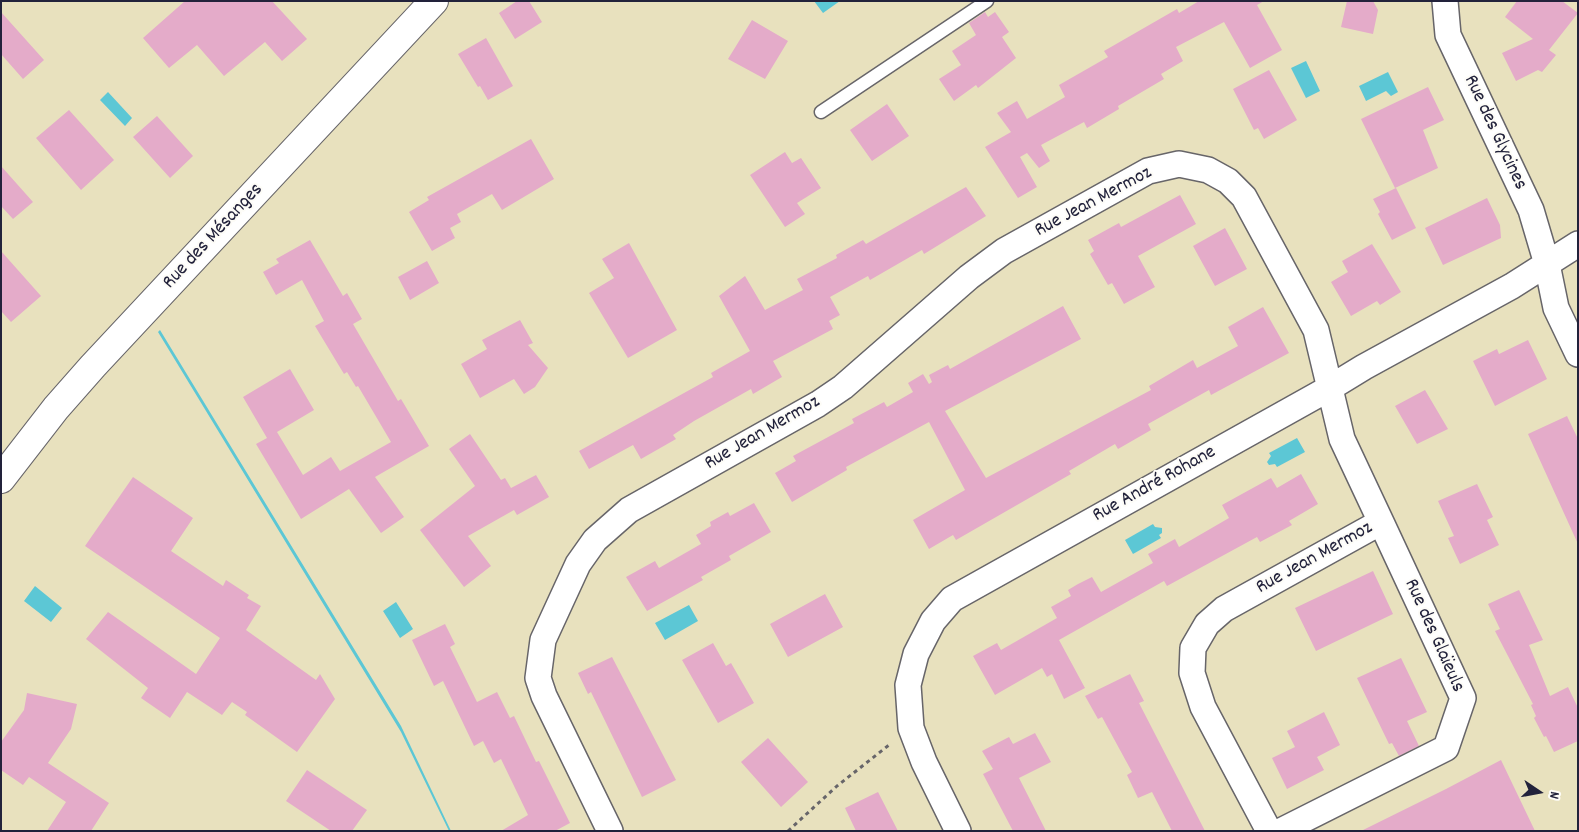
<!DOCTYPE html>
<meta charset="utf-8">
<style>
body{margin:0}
#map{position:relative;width:1579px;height:832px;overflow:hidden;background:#e8e1be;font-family:Dekko,sans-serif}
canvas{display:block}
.frame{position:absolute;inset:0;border:2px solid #22223b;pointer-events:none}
.north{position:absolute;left:1514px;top:767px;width:50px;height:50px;-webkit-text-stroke:4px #fdfcf7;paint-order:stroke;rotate:102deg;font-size:14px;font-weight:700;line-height:20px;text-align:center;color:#22223b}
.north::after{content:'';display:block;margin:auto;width:18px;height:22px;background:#22223b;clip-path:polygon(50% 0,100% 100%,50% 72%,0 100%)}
</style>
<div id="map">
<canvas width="1579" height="832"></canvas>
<div class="frame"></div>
<div class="north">N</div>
</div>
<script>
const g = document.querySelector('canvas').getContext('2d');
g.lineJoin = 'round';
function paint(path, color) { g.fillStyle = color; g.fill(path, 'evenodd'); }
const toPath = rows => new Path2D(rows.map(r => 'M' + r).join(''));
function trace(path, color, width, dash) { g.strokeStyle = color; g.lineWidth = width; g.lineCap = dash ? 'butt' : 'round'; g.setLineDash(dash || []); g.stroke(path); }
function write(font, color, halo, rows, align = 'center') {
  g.font = font + ' Dekko,sans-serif'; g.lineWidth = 4; g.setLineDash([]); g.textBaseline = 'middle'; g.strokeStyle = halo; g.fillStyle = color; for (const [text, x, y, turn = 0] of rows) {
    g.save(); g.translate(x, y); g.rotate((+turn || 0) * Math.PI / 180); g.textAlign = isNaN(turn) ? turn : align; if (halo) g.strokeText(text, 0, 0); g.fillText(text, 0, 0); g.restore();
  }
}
const water = toPath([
 [814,1,840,1,823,13],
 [1306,61,1320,91,1306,98,1291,68],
 [1388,72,1398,92,1391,96,1386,91,1366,101,1359,86],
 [108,92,132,118,125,126,100,100],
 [160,330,401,726,451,831,449,831,401,732,158,332],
 [1297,438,1305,452,1277,467,1275,464,1269,465,1267,462,1271,456,1269,453],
 [1153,524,1155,527,1162,528,1162,533,1159,535,1161,538,1133,554,1125,540],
 [35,586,62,608,51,622,24,601],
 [396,602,413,629,400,638,383,611],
 [689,605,698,621,665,640,655,623]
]);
const building = toPath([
 [185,1,272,1,307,39,282,61,265,42,224,76,197,45,169,68,143,38],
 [517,1,529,1,542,22,515,39,499,13],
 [1199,1,1264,1,1257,5,1282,50,1250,68,1224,22,1176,47,1183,61,1161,74,1164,79,1118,106,1119,109,1087,128,1084,122,1041,145,1050,161,1039,168,1027,153,1020,157,1037,187,1018,198,985,147,1011,132,997,113,1017,101,1027,119,1065,97,1059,85,1108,57,1104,51,1177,9,1179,13],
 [1347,1,1373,1,1378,10,1373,34,1341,27],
 [1517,1,1562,1,1578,13,1549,50,1556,55,1542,72,1538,70,1516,81,1502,53,1533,39,1505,17],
 [1,12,44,60,23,79,1,54],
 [985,12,988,17,995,12,1009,32,1002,37,1016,58,978,88,976,85,954,101,939,79,961,65,952,51,976,35,969,23],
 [752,20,788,41,765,79,728,59],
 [486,38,513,86,488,100,480,86,478,87,458,54],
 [1269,70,1297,120,1264,139,1258,128,1254,130,1233,89],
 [1428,87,1444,120,1423,130,1438,168,1395,188,1361,119],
 [887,104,909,136,872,161,850,130],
 [69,110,114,160,81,190,36,138],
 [157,116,193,156,170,178,133,137],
 [531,139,554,179,502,210,492,194,457,214,461,222,450,228,455,238,432,251,409,212,429,200,427,197],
 [785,152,792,163,801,158,821,188,797,203,805,214,785,227,750,175],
 [1,166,33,202,13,219,1,206],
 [966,187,986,216,924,254,922,250,870,280,868,276,830,297,840,315,829,321,833,329,773,361,782,377,753,394,751,389,694,421,673,435,676,439,641,459,633,445,589,469,579,451,713,377,711,373,750,351,719,296,745,276,765,310,803,290,797,279,837,258,836,255,863,240,866,244],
 [1396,188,1416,228,1392,240,1378,214,1380,212,1373,199],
 [1180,195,1196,224,1138,256,1155,287,1124,304,1112,283,1108,285,1097,266,1090,254,1094,251,1088,240,1119,223,1121,227],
 [1487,198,1500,225,1501,238,1443,265,1425,228],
 [1225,228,1247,269,1215,286,1193,246],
 [310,240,343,296,347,293,362,319,353,324,398,401,401,399,429,446,375,477,404,517,381,533,349,489,301,519,256,444,267,438,243,397,290,369,314,410,277,432,303,475,331,457,340,471,391,442,358,386,356,387,347,372,344,374,315,326,324,321,302,280,276,295,263,272,279,263,276,259],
 [629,243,677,330,628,358,589,293,614,278,602,259],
 [1372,244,1401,292,1380,305,1377,301,1351,316,1331,282,1348,272,1342,261],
 [1,251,41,296,11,322,1,311],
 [427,261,439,283,410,300,398,277],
 [1063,306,1081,339,945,411,986,478,1151,390,1149,386,1193,360,1197,368,1238,346,1228,327,1263,307,1289,353,1211,395,1209,390,1148,424,1151,430,1118,449,1115,444,1069,471,1071,474,956,540,953,535,929,549,913,520,965,490,929,422,846,467,847,470,792,502,775,473,796,461,793,456,854,423,852,419,884,402,887,407,913,392,908,383,923,374,929,384,932,382,929,375,948,365,950,369],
 [520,320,533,343,528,345,548,368,535,387,524,394,514,379,480,398,461,364,487,349,482,340],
 [1528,340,1547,379,1495,406,1473,361,1497,349,1499,354],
 [1425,390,1448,429,1417,444,1395,406],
 [1567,416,1578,439,1578,544,1528,434],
 [470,434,501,480,505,478,511,488,536,475,549,497,517,515,514,510,468,536,491,566,464,587,420,530,475,486,449,449],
 [1301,474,1318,504,1289,521,1292,525,1260,542,1257,537,1167,586,1164,581,1059,640,1085,688,1064,699,1052,674,1047,677,1042,668,995,695,973,656,997,643,1001,650,1057,618,1051,607,1071,596,1068,590,1078,584,1092,577,1101,592,1153,563,1148,554,1175,539,1179,547,1229,518,1222,505,1271,478,1277,488],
 [133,477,193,518,171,551,223,586,226,580,249,595,247,598,261,606,246,630,316,680,320,674,335,699,297,752,245,715,247,712,232,702,222,715,187,692,170,718,141,698,148,688,86,639,108,612,196,674,220,638,85,546],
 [1477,484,1493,517,1487,520,1499,545,1460,564,1448,538,1454,536,1438,501],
 [754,503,771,532,729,556,731,560,701,577,703,580,647,611,626,577,655,561,659,568,701,544,696,535,711,526,710,522,728,512,730,516],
 [1373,571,1393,614,1316,651,1295,608],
 [1519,590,1543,640,1529,645,1550,696,1568,687,1578,708,1578,741,1554,752,1546,736,1544,737,1534,718,1536,716,1531,705,1533,704,1495,631,1500,629,1488,604],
 [825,594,843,627,788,657,770,624],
 [445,624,455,644,450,647,477,702,497,692,510,718,514,716,536,762,539,761,570,823,555,831,501,831,528,815,501,759,494,763,483,741,474,746,443,681,434,686,412,640],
 [713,643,726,666,731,663,754,703,718,723,682,660],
 [612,657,676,780,642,797,591,692,588,694,578,673],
 [1401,658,1427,712,1407,721,1419,746,1399,756,1392,743,1389,744,1357,678],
 [1130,674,1144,701,1139,703,1205,831,1172,831,1152,792,1138,798,1127,775,1132,772,1102,717,1098,719,1085,696],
 [27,693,77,704,71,729,48,763,109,803,91,831,47,831,66,802,29,777,23,785,1,770,1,742,24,710],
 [1324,712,1340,745,1317,757,1324,770,1287,789,1272,758,1295,747,1287,731],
 [1035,733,1051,762,1019,778,1046,831,1013,831,983,774,993,769,982,751,1009,737,1013,744],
 [768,738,808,782,781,807,741,762],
 [1501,760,1535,831,1361,831,1446,789],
 [307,770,367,810,352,831,331,831,286,801],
 [878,792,898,831,856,831,845,808]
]);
const path = toPath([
 [788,831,837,786,889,745]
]);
const service = toPath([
 [821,112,987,1]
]);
const minor = toPath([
 [1445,1,1448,35,1531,210,1547,264,1556,308,1578,354],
 [610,831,544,696,538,678,543,640,578,564,595,540,629,510,818,404,843,387,969,277,1004,251,1148,171,1179,164,1208,170,1228,181,1244,197,1316,330,1342,439,1381,522,1224,609,1207,624,1193,648,1192,673,1203,707,1269,831],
 [958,831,924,762,911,728,908,685,916,654,933,621,952,599,1328,389,1364,367,1512,286,1578,244],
 [1281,831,1446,748,1463,698,1381,522]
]);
const secondary = toPath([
 [1,479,56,408,93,366,434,1]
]);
const streetNames = [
 ["Rue des Glycines",1494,133,65],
 ["Rue Jean Mermoz",1094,203,-28],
 ["Rue des Mésanges",214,237,-47],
 ["Rue Jean Mermoz",763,434,-30],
 ["Rue André Rohane",1155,485,-29],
 ["Rue Jean Mermoz",1315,559,-29],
 ["Rue des Glaïeuls",1433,636,66]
];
paint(water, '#5cc7d5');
paint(building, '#e4abc9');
trace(service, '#676569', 15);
trace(minor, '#676569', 28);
trace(secondary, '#676569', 30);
trace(path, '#676569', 3, [4, 4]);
trace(service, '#fff', 12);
trace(minor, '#fff', 25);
trace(secondary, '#fff', 28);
write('20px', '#22223b', '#fdfcf7', streetNames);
</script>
